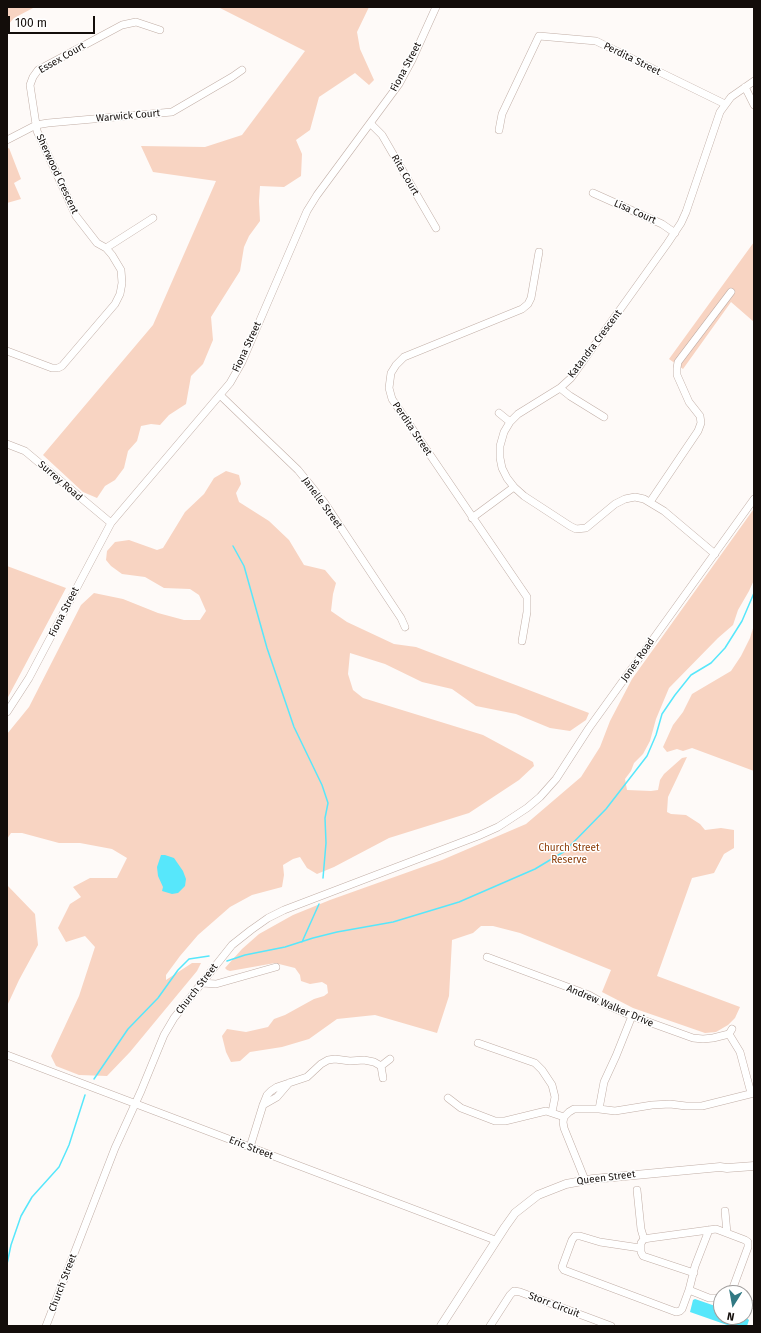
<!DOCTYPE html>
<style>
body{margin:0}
#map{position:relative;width:761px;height:1333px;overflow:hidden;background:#fefaf8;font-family:"Fira Sans",sans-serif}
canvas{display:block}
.frame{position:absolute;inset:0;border:8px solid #130d0a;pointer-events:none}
.north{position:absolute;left:713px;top:1285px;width:40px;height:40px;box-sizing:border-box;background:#fff;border:1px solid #a19e9d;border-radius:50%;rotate:191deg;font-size:11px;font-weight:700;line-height:16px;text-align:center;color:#130d0a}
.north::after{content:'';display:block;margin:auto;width:14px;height:18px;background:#317983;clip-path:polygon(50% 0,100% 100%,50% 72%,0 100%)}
.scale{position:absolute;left:8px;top:16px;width:87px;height:18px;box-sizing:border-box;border:2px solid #130d0a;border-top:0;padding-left:5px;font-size:12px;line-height:14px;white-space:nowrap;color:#130d0a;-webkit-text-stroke:3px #fff;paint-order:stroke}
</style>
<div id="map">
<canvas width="761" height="1333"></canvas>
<div class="frame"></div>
<div class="north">N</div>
<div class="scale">100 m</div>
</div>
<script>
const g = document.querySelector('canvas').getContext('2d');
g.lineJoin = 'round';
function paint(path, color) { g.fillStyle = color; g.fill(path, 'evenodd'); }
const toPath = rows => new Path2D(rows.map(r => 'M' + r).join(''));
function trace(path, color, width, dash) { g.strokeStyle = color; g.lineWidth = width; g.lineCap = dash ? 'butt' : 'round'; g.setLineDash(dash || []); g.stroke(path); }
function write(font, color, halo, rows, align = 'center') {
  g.font = font + ' "Fira Sans",sans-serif'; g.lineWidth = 3; g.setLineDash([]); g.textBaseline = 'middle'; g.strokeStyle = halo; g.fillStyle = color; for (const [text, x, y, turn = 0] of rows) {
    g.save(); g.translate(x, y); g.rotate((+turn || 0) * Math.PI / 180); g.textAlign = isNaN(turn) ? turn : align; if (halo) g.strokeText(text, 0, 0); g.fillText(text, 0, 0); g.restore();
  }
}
const green = toPath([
 [7,7,35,7,14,18,7,26],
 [218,7,369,7,357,32,360,49,374,80,369,85,355,73,319,97,310,130,296,140,302,154,301,176,284,187,260,186,259,201,260,221,249,236,244,247,240,271,211,317,213,340,203,364,191,376,186,404,169,415,160,425,151,424,141,426,137,441,128,451,124,468,115,480,105,486,97,498,83,492,43,455,153,325,216,181,153,172,141,146,205,147,242,135,305,51],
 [9,148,21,179,14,183,21,199,7,203,7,149],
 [754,242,754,322,731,302,683,369,669,359],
 [226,471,239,475,241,484,236,493,239,502,269,521,289,540,304,565,325,570,336,583,333,594,331,611,347,622,394,644,416,647,589,713,586,720,570,731,550,728,516,714,476,706,452,689,422,682,385,664,350,653,348,674,353,690,363,698,483,735,533,762,534,766,519,780,469,813,389,838,334,867,317,874,307,868,300,857,293,859,283,865,284,875,282,887,252,895,230,907,198,935,180,956,166,975,166,980,192,963,201,963,197,971,130,1052,107,1076,79,1075,56,1066,51,1056,79,996,95,947,85,936,66,942,58,928,70,904,81,897,73,887,90,878,117,878,127,858,112,849,80,843,59,843,22,833,11,833,7,839,7,734,29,707,81,605,94,593,123,599,158,613,184,620,200,620,206,611,199,595,190,589,164,588,145,577,122,574,111,566,106,560,107,551,115,542,129,540,157,550,163,548,185,512,204,494,214,478],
 [753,510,754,510,754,580,749,591,738,610,733,625,718,638,669,688,656,719,650,741,643,754,634,763,631,771,625,779,627,790,651,791,658,790,660,780,664,774,682,758,687,757,668,797,667,812,671,814,686,815,700,824,705,830,721,828,734,830,734,848,724,854,714,873,692,878,657,976,740,1007,735,1018,728,1025,716,1032,705,1033,633,1008,602,992,611,970,520,933,493,926,481,926,473,933,452,940,449,996,437,1033,375,1015,337,1019,309,1039,282,1047,250,1052,240,1061,231,1062,226,1052,222,1036,227,1029,246,1032,268,1027,274,1019,285,1015,314,999,324,996,328,993,327,985,322,982,310,984,301,981,300,975,295,968,275,963,230,971,227,970,225,968,242,949,259,934,293,915,330,900,442,860,526,824,581,777,600,747,610,721,632,679],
 [7,566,66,588,7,699],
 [754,625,754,771,692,748,683,751,677,749,667,752,663,747,673,725,683,712,692,694,731,671,741,656,750,638],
 [7,885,35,914,38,945,19,980,7,1006]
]);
const water = toPath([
 [161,855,165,855,174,858,183,871,186,879,185,886,178,893,172,894,162,891,163,887,158,876,157,867],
 [695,1299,721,1308,721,1317,745,1317,749,1320,747,1326,730,1326,690,1312,693,1300]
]);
const stream = toPath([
 [233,546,244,566,267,648,294,727,322,785,328,803,325,818,326,843,323,878],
 [302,942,319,904],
 [227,961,245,955,285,947,313,938,337,932,393,922,459,902,535,869,565,851,606,809,647,756,656,735,662,714,675,695,691,675,711,663,725,648,742,621,754,593],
 [94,1079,128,1029,158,998,178,970,189,959,209,956],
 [7,1264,11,1245,21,1216,32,1197,59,1167,69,1145,85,1095]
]);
const minor = toPath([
 [745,87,754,105],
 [371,124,382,135,436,228],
 [499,130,502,114,539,36,596,41,725,104],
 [7,140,36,125,48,123,172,112,232,77,242,70],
 [593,193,662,224,675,233],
 [106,248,153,218],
 [7,351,52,368,58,368,62,366,115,304,120,294,122,283,121,270,112,255,106,248,97,243,76,216,37,131,30,85,33,77,38,70,122,25,136,22,160,30],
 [560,388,570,396,604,417],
 [220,395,298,470,324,502,401,618,405,627],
 [499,413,510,422],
 [7,444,25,451,111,523],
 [650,502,698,431,701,423,700,416,689,402,677,375,677,368,678,362,731,292],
 [472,518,514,487],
 [715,554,664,511,644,499,635,497,625,499,615,504,586,528,576,529,570,526,524,496,514,487,507,478,502,468,500,458,500,446,504,432,510,422,518,414,560,388,571,378,667,244,681,223,686,212,720,112,731,97,754,81],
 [522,641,527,612,527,597,392,399,389,388,391,373,396,365,404,357,522,309,528,304,531,298,539,252],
 [7,712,29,678,111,523,230,383,242,362,307,211,317,195,399,84,412,60,436,7],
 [487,957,589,995,605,1004,632,1016,693,1038,703,1039,713,1038,729,1034,732,1029],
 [202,983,216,984,276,967],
 [729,1034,740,1052,751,1093],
 [478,1043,535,1063,542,1070,552,1085,555,1097,552,1112],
 [7,1055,495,1240],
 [383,1078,381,1066,390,1059],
 [448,1098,461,1108,495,1121,505,1121,546,1111,564,1117],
 [263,1105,277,1097,289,1083],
 [599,1109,604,1082,616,1056,632,1016],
 [250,1147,263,1105,267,1095,271,1091,277,1087,307,1077,321,1064,328,1060,335,1059,350,1061,364,1060,374,1062,381,1066],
 [585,1180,564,1128,563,1122,564,1117,569,1112,574,1109,599,1109,615,1111,652,1105,670,1104,686,1106,702,1106,754,1093],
 [637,1190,641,1229,644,1239],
 [725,1211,727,1233],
 [640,1248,600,1242,580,1236,575,1236,572,1240,562,1267,564,1270,676,1312,680,1311,682,1309,689,1290,709,1298,721,1298],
 [694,1273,643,1256,641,1252,641,1243,644,1239,650,1238,716,1229,745,1240,748,1242,748,1247,731,1293],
 [689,1290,695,1266,709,1230],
 [745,1302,754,1305],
 [46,1326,115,1148,141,1091,164,1035,174,1018,232,945,251,930,268,918,284,910,478,836,498,827,527,808,540,797,556,779,589,728,754,499],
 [490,1326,510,1295,514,1291,520,1292,611,1326]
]);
const major = toPath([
 [441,1326,505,1227,515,1213,538,1195,566,1184,593,1179,720,1167,727,1168,754,1166]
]);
const streetNames = [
 ["Essex Court",62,58,-30],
 ["Perdita Street",632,59,26],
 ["Fiona Street",406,67,-62],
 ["Warwick Court",128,116,-5],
 ["Sherwood Crescent",57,174,65],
 ["Rita Court",405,175,60],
 ["Lisa Court",635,212,24],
 ["Katandra Crescent",595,344,-53],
 ["Fiona Street",247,347,-65],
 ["Perdita Street",412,429,56],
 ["Surrey Road",60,481,41],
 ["Janelle Street",322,503,54],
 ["Fiona Street",64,612,-63],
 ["Jones Road",638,660,-55],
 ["Church Street",197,989,-52],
 ["Andrew Walker Drive",610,1006,23],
 ["Eric Street",251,1148,21],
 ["Queen Street",606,1178,-7],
 ["Church Street",63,1283,-69],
 ["Storr Circuit",554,1305,21]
];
const parkNames = [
 ["Church Street",569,848],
 ["Reserve",569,860]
];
paint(green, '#f8d4c2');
paint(water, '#57e7fb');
trace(stream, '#57e7fb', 1.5);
trace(minor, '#c1aea6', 8);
trace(major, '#c1aea6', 9);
trace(minor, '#fff', 7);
trace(major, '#fff', 8);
write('10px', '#130d0a', '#fff', streetNames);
write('10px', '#8b3b06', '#fff', parkNames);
</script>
